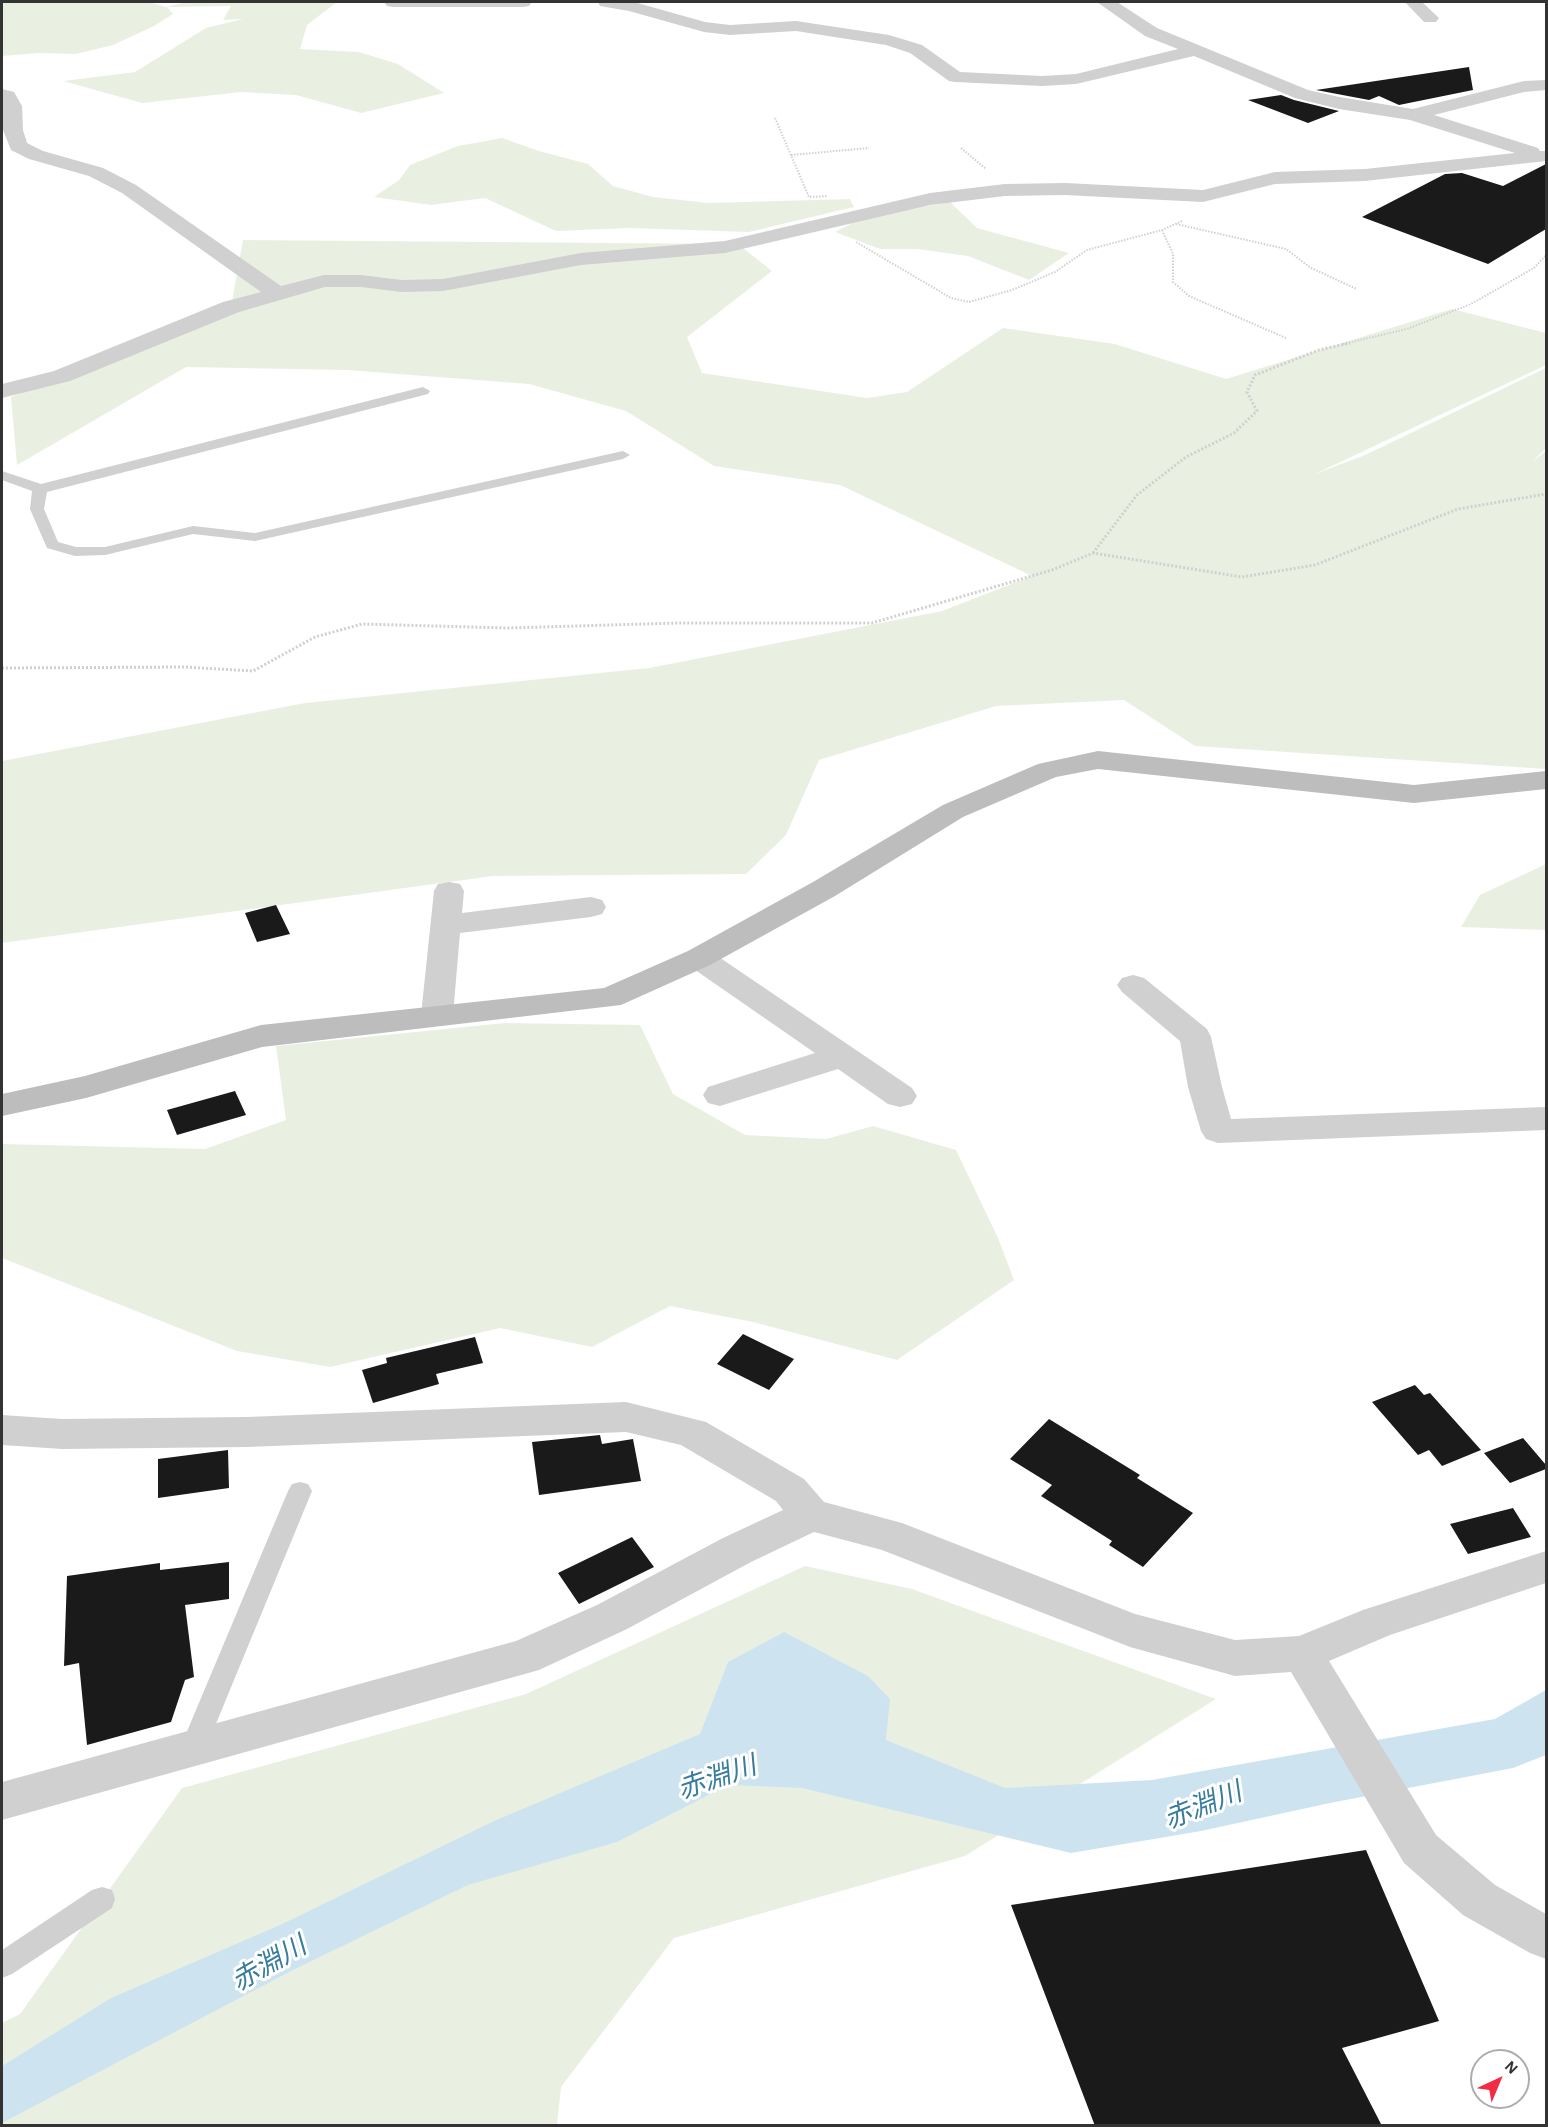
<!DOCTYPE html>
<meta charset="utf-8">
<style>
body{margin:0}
#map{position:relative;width:1548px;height:2127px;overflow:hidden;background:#fff;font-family:"Alegreya Sans",sans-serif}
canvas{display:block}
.frame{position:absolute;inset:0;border:3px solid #333;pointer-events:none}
.north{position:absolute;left:1470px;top:2049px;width:60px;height:60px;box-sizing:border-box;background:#fff;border:2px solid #adadad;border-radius:50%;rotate:44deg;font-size:16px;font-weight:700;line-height:24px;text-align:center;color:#333}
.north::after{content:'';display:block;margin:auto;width:21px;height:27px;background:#f32c45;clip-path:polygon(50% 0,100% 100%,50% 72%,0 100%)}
</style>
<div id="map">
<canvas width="1548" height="2127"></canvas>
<div class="frame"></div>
<div class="north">N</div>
</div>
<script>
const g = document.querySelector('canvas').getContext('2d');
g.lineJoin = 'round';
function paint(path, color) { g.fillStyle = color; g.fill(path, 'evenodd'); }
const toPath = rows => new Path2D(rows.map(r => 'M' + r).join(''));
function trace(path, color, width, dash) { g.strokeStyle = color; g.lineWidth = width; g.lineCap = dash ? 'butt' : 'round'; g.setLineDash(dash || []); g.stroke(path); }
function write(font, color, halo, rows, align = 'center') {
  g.font = font + ' "Alegreya Sans","Noto Sans JP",sans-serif'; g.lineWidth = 6; g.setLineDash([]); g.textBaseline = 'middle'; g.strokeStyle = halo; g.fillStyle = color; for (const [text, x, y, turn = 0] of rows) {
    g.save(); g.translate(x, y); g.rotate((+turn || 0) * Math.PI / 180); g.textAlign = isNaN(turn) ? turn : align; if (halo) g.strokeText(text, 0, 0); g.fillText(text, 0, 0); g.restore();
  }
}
const green = toPath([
 [2,2,149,2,166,7,187,2,337,2,307,25,300,49,359,52,398,64,444,93,361,113,296,95,241,92,142,103,63,81,135,72,206,28,243,19,223,20,231,6,167,7,173,14,154,26,113,45,76,54,39,53,2,56],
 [502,138,539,151,588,164,613,186,653,197,708,203,850,199,854,207,749,232,629,228,556,231,485,198,431,205,374,197,399,180,410,165,458,146],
 [950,202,977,228,1069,253,1029,280,968,256,917,249,880,249,835,232,864,217],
 [243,240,738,244,772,271,687,337,702,373,867,398,907,392,1003,328,1115,344,1226,379,1452,309,1546,333,1546,365,1315,474,1365,455,1546,368,1546,448,1532,462,1546,451,1546,769,1195,746,1124,700,996,706,819,760,786,835,746,874,493,876,2,943,2,761,305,703,649,668,942,611,1032,576,840,485,714,466,626,411,529,384,346,370,186,367,17,465,11,397,231,307],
 [1546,864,1546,930,1461,927,1480,895],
 [505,1023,640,1025,673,1094,745,1135,826,1139,873,1126,956,1150,998,1238,1014,1280,897,1360,753,1322,670,1306,592,1347,500,1328,330,1367,237,1351,2,1258,2,1144,205,1149,286,1120,276,1046],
 [805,1566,912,1589,1216,1699,965,1856,674,1938,561,2087,557,2125,2,2126,2,2023,20,2014,182,1788,526,1694]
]);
const water = toPath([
 [784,1632,868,1676,890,1699,886,1740,1005,1788,1152,1780,1495,1719,1546,1690,1546,1755,1513,1768,1330,1803,1201,1831,1071,1853,802,1788,728,1785,617,1842,468,1885,291,1971,2,2123,2,2066,111,1998,280,1925,494,1821,700,1734,728,1662]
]);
const building = toPath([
 [1469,67,1473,90,1399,105,1379,96,1369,100,1316,90],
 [1281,95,1294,100,1339,111,1308,123,1248,100],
 [1546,164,1546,229,1488,264,1362,217,1445,174,1462,173,1503,186],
 [276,905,290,934,257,942,245,913],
 [235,1091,246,1115,177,1135,167,1110],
 [743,1334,794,1359,769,1390,717,1364],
 [475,1337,483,1363,436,1374,439,1384,373,1403,362,1370,387,1363,386,1358],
 [1415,1385,1424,1395,1430,1393,1481,1450,1442,1466,1429,1450,1418,1455,1372,1402],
 [1049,1419,1140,1475,1137,1478,1193,1513,1143,1567,1109,1545,1112,1541,1041,1496,1052,1485,1010,1459],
 [600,1435,602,1444,633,1439,641,1481,539,1495,532,1442],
 [1523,1438,1546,1465,1546,1469,1510,1483,1484,1453],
 [228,1450,229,1488,158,1498,158,1459],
 [1513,1508,1531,1537,1468,1554,1450,1524],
 [632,1537,654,1567,579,1604,558,1573],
 [229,1562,229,1599,185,1605,194,1677,185,1680,171,1722,87,1745,79,1663,64,1666,67,1576,160,1563,160,1570],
 [1366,1850,1439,2021,1342,2048,1382,2126,1095,2126,1011,1905]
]);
const pathFar1 = toPath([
 [775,118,809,197,828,196],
 [961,148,986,169],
 [791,155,869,148],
 [1176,224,1286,249,1311,268,1357,289],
 [1162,230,1173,254,1173,282,1189,296,1286,338],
 [856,242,951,298,969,302,1012,290,1055,272,1087,250,1162,230,1182,221],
 [1343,344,1407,329,1471,304,1534,268,1546,255]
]);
const path = toPath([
 [1093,553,1137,495,1186,457,1234,433,1257,411,1247,392,1255,375,1319,350,1350,343],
 [2,668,184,667,253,671,315,637,362,624,508,628,678,623,872,623,1052,570,1093,553,1242,577,1315,565,1458,509,1546,494]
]);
const lane = toPath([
 [423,387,430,391,428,394,47,492,44,509,58,542,76,547,105,547,193,526,255,533,623,451,630,455,623,459,255,541,193,534,105,555,75,556,47,548,30,509,32,491,2,480,2,471,41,484,423,387],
 [300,1482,308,1484,312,1491,206,1748,202,1756,193,1759,184,1756,180,1748,288,1491,292,1484,300,1482],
 [102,1887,112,1890,115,1899,112,1908,12,1974,2,1978,2,1950,92,1890,102,1887]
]);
const street = toPath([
 [384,2,532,2,529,6,523,7,393,7,387,6,384,2],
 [598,2,634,2,705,22,730,25,796,21,889,35,922,45,960,72,1042,76,1076,74,1178,49,1145,36,1097,2,1117,2,1157,28,1308,90,1339,97,1413,109,1524,81,1546,80,1546,90,1524,92,1434,115,1538,148,1540,151,1546,151,1546,161,1365,181,1275,184,1203,202,1065,195,1005,196,930,205,725,253,581,265,443,291,402,292,361,287,325,287,239,312,70,381,2,398,2,384,54,371,223,302,261,292,122,193,89,176,29,159,11,150,3,130,2,89,14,92,22,106,23,130,27,143,43,151,103,168,136,185,281,286,324,275,361,275,402,280,443,279,581,253,725,241,930,193,1005,184,1065,183,1203,190,1275,172,1365,169,1515,153,1410,120,1339,109,1295,98,1194,56,1076,84,1042,86,955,82,949,81,910,53,886,45,796,31,730,35,704,32,629,11,600,6,598,2],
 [1405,2,1422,2,1439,18,1436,22,1424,22,1405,2],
 [449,882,460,884,464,891,462,913,591,897,602,900,606,907,602,914,591,917,460,933,453,1015,448,1022,437,1026,426,1022,421,1015,434,891,438,884,449,882],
 [699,948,710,951,912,1088,917,1096,912,1104,900,1107,888,1104,838,1069,720,1106,708,1103,703,1095,708,1087,815,1053,688,965,683,958,688,951,699,948],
 [1133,975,1144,978,1207,1029,1211,1037,1222,1087,1231,1119,1546,1107,1546,1130,1218,1143,1206,1139,1201,1131,1188,1087,1180,1041,1122,992,1117,985,1122,978,1133,975],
 [626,1402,706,1422,804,1479,824,1502,902,1523,1135,1614,1235,1640,1299,1636,1363,1610,1546,1551,1546,1583,1390,1635,1329,1661,1436,1835,1495,1885,1546,1914,1546,1959,1530,1953,1463,1915,1404,1863,1291,1672,1235,1676,1130,1647,882,1550,814,1532,751,1562,627,1629,539,1670,2,1820,2,1782,516,1641,597,1605,723,1538,783,1510,776,1501,681,1445,626,1432,247,1447,62,1449,2,1445,2,1415,62,1419,247,1417,626,1402]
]);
const secondary = toPath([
 [1098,751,1414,785,1546,771,1546,789,1414,803,1098,769,1056,777,963,817,835,896,710,965,621,1005,262,1047,86,1098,2,1116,2,1094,85,1076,261,1025,604,988,688,951,813,882,943,805,1038,764,1098,751]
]);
const nearWaternames = [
 ["赤淵川",717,1778,-19],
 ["赤淵川",1203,1806,-22],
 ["赤淵川",269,1964,-30]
];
paint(green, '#eaf0e1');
paint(water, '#cde4f0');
paint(building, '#1a1a1a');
trace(pathFar1, '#d0d0d0', 2, [1.5, 1.5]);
trace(path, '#d0d0d0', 3, [2, 2]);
paint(lane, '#d0d0d0');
paint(street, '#d0d0d0');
paint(secondary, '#bdbdbd');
write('italic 27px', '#387c9e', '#fff', nearWaternames);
</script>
